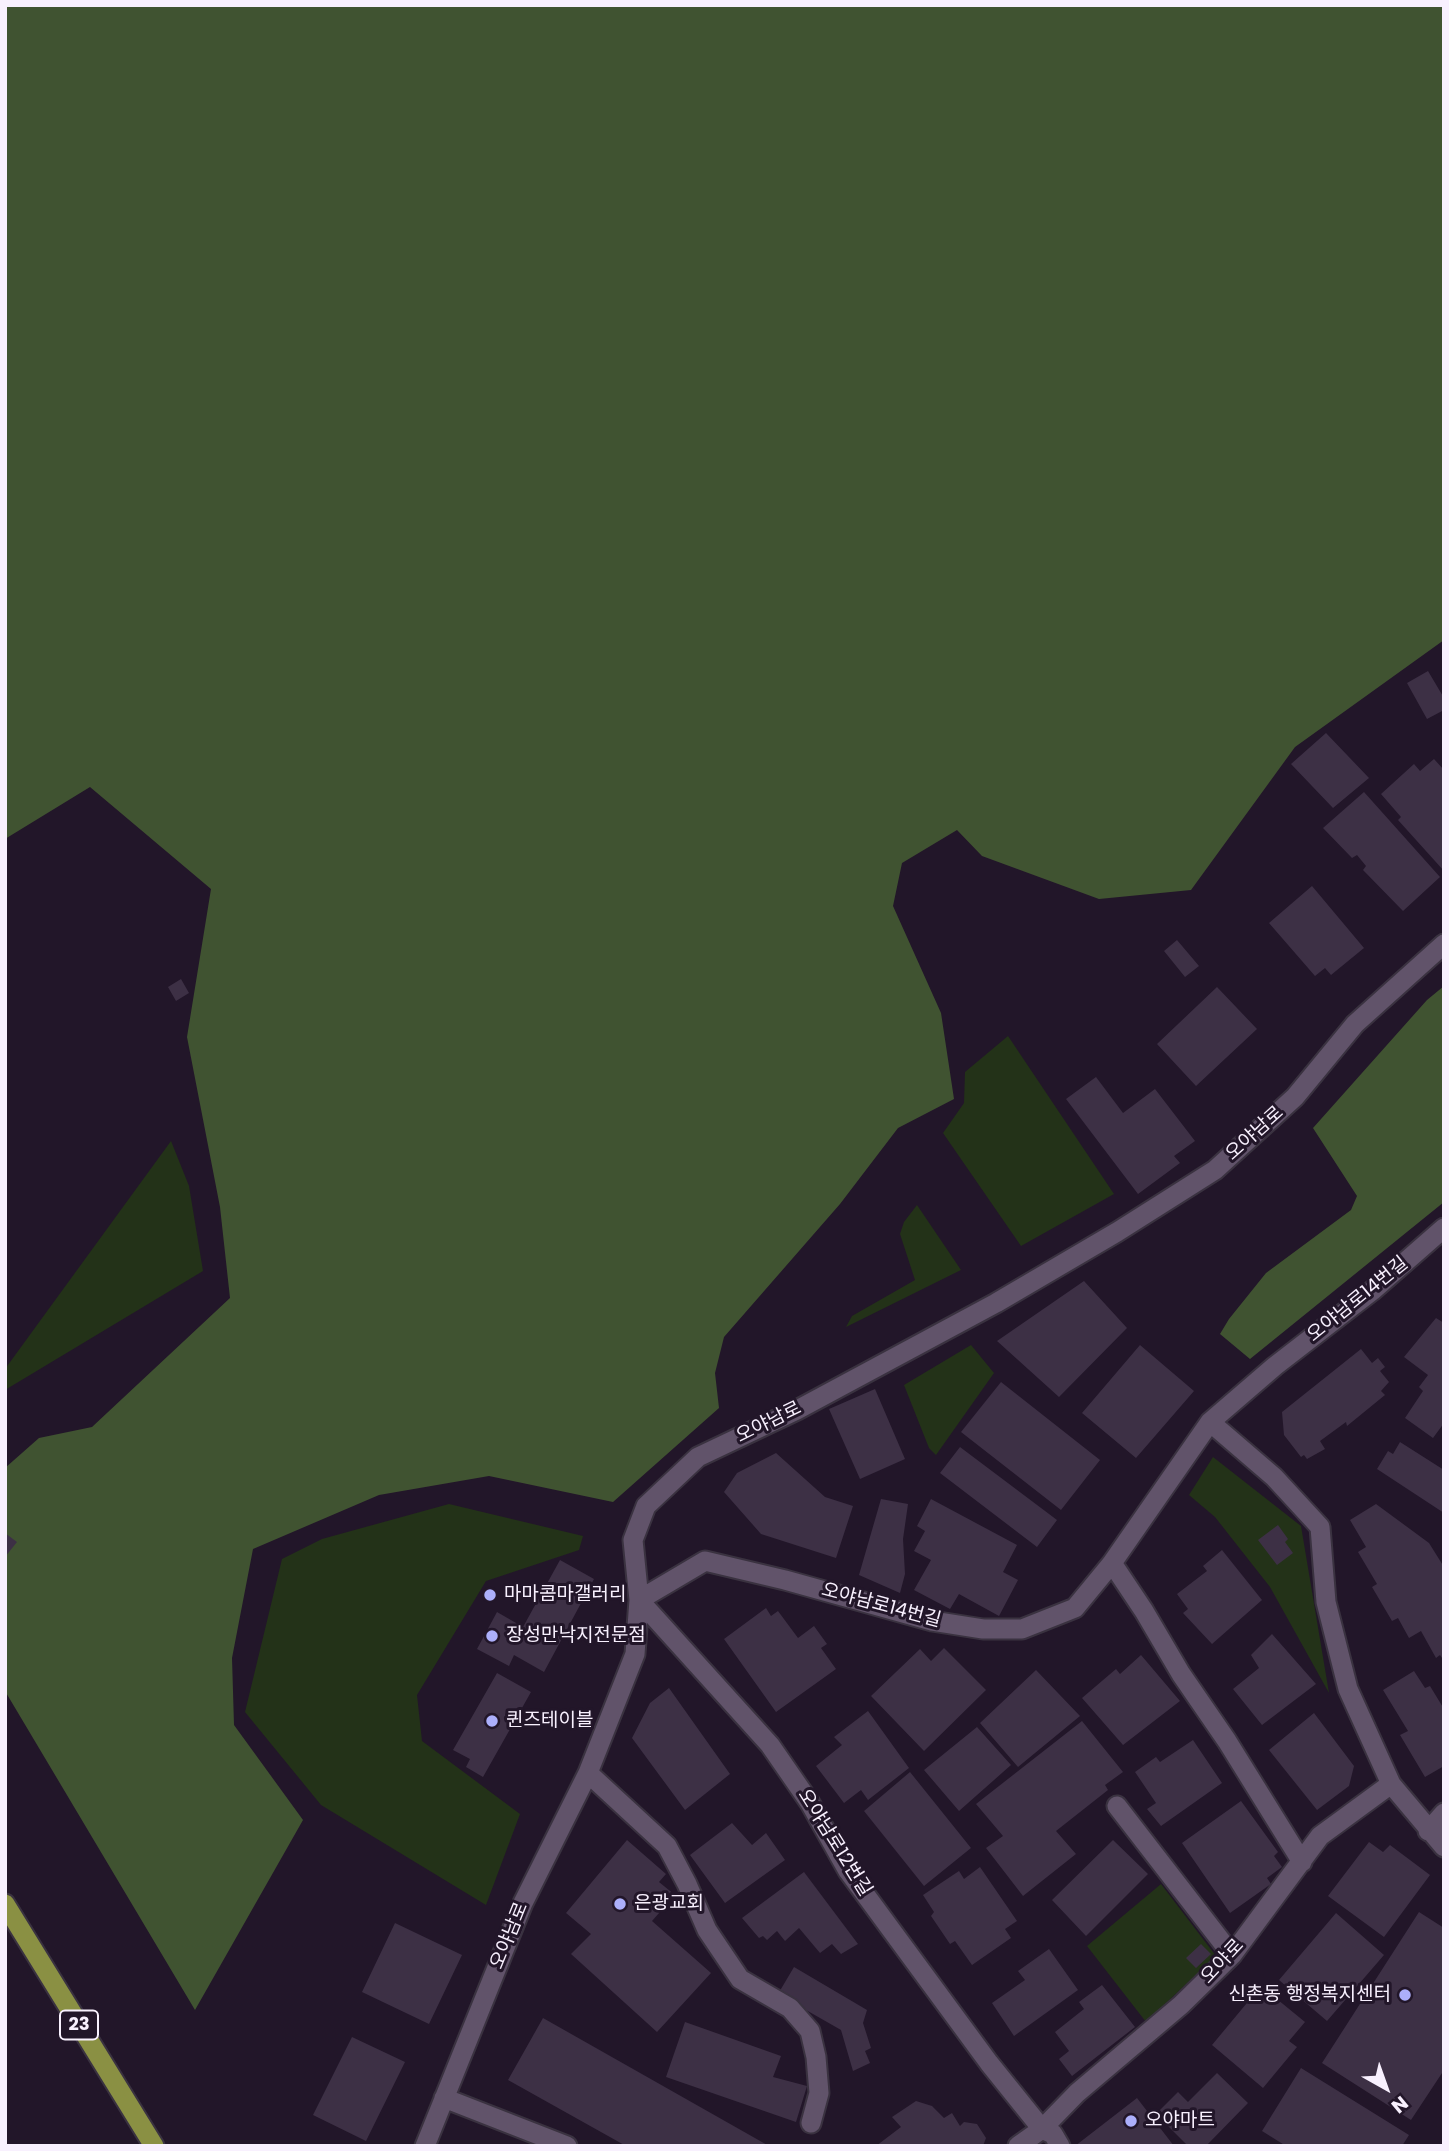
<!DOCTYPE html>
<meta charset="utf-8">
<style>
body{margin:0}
#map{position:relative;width:1449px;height:2151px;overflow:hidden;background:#221629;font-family:Poppins,sans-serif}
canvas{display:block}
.frame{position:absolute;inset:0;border:7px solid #f8f0fe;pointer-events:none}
.north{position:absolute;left:1351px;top:2053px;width:70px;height:70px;-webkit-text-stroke:5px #221629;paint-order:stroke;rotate:140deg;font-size:19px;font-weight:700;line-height:28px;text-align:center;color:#f8f0fe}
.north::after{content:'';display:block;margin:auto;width:24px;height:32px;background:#f8f0fe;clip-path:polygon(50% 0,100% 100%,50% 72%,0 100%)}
</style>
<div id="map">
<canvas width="1449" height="2151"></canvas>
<div class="frame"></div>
<div class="north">N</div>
</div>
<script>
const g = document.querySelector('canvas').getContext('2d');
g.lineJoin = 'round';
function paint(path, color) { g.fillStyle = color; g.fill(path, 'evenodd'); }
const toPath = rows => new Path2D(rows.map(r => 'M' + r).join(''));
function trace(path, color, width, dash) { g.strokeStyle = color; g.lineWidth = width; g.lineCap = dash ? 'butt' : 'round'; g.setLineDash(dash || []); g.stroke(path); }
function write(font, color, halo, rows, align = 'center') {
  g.font = font + ' Poppins,"Noto Sans KR",sans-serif'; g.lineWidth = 6; g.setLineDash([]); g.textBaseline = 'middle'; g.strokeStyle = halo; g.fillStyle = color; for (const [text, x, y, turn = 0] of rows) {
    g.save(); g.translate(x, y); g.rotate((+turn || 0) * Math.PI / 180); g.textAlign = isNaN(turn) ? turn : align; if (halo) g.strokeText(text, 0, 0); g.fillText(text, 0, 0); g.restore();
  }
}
const green = toPath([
 [1008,1036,1114,1194,1021,1246,943,1133,964,1103,965,1072],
 [171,1141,189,1186,203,1271,5,1390,5,1369],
 [917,1205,961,1270,846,1327,852,1316,915,1280,900,1234,904,1222],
 [971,1345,994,1373,936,1455,929,1448,904,1385],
 [1213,1457,1301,1526,1329,1693,1270,1587,1215,1517,1189,1495],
 [449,1504,583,1536,579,1550,486,1581,417,1695,422,1741,520,1814,486,1905,321,1805,245,1712,282,1559,322,1539],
 [1161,1884,1216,1956,1146,2022,1087,1946]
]);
const forest = toPath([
 [5,5,1444,5,1444,640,1295,747,1191,890,1099,899,982,856,957,830,902,863,893,906,941,1013,954,1099,898,1128,840,1204,724,1337,715,1373,719,1408,613,1502,489,1476,379,1495,253,1549,232,1658,234,1725,303,1820,195,2010,5,1691,5,1468,39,1438,92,1427,230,1298,220,1207,187,1037,211,889,90,787,5,839],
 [1444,986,1444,1202,1250,1359,1220,1334,1229,1319,1266,1273,1351,1210,1357,1196,1313,1128,1427,1000]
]);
const building = toPath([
 [1428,671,1444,698,1444,710,1427,719,1407,683],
 [1326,733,1369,778,1333,808,1291,764],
 [1434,759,1444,770,1444,871,1398,820,1401,817,1381,794,1414,764,1420,771],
 [1364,792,1440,877,1403,911,1363,870,1366,866,1357,855,1352,858,1323,828],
 [1312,886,1364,948,1331,975,1325,968,1315,976,1269,923],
 [1177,940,1199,966,1185,977,1164,951],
 [181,979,189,993,176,1001,168,987],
 [1217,987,1257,1029,1196,1086,1157,1044],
 [1096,1077,1123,1113,1155,1089,1195,1141,1174,1156,1180,1163,1138,1194,1066,1099],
 [1084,1281,1127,1328,1059,1397,997,1341],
 [1436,1318,1444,1323,1444,1423,1433,1438,1405,1418,1423,1391,1419,1387,1428,1375,1404,1357],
 [1140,1345,1194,1391,1136,1458,1082,1413],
 [1361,1349,1372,1363,1378,1358,1385,1367,1380,1371,1389,1382,1381,1391,1385,1395,1347,1426,1346,1422,1320,1441,1325,1449,1307,1459,1304,1455,1301,1457,1284,1435,1282,1412],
 [1001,1382,1100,1460,1061,1510,961,1432],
 [875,1389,905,1459,860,1479,829,1409],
 [1400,1442,1444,1470,1444,1513,1377,1469,1388,1451,1393,1454],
 [960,1447,1057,1520,1037,1547,940,1473],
 [776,1453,825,1497,853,1506,836,1558,761,1534,724,1492,737,1473],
 [881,1499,908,1504,903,1539,905,1574,900,1593,859,1575],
 [931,1499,1017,1545,1003,1572,1018,1580,999,1616,959,1594,950,1609,914,1590,931,1560,914,1551,925,1531,917,1526],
 [1376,1504,1429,1543,1444,1567,1444,1661,1440,1655,1436,1658,1421,1631,1409,1638,1398,1618,1392,1621,1372,1587,1377,1584,1358,1552,1366,1547,1350,1520],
 [1278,1525,1288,1539,1285,1542,1293,1553,1277,1565,1258,1540],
 [5,1533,17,1542,5,1557],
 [1222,1550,1262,1600,1212,1644,1183,1613,1188,1609,1177,1594,1207,1571,1203,1566],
 [560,1560,594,1579,544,1672,514,1655,509,1666,477,1649,497,1612,523,1627],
 [766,1608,771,1616,778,1611,798,1638,814,1626,827,1644,821,1648,836,1669,776,1712,724,1639],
 [1272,1634,1316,1684,1262,1725,1233,1689,1259,1668,1251,1655],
 [944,1648,986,1690,924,1751,871,1696,920,1649,931,1661],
 [1141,1655,1180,1701,1123,1745,1082,1698,1116,1669,1120,1674],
 [1036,1670,1080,1716,1018,1767,980,1723],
 [1414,1671,1425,1688,1430,1686,1444,1709,1444,1766,1425,1777,1400,1735,1408,1731,1383,1690],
 [497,1673,531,1692,483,1777,466,1767,470,1759,453,1750],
 [669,1688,730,1774,685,1810,632,1738,650,1703],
 [868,1711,909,1768,868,1800,861,1790,844,1803,816,1766,842,1745,834,1737],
 [1314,1713,1354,1766,1349,1786,1317,1810,1269,1750],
 [1082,1721,1123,1772,1105,1785,1108,1790,1056,1831,1076,1854,1023,1896,986,1848,1003,1836,976,1804],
 [977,1727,1011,1765,959,1811,924,1770],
 [1193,1740,1222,1783,1161,1826,1147,1809,1156,1803,1135,1772,1156,1757,1160,1762],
 [910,1772,971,1848,924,1886,864,1811],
 [1241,1801,1278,1852,1274,1856,1282,1867,1267,1878,1271,1884,1230,1913,1182,1843],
 [732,1823,752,1845,766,1833,785,1860,725,1903,690,1855],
 [627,1840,666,1874,659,1882,675,1895,652,1921,711,1973,657,2032,571,1954,591,1934,566,1913],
 [1113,1840,1148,1874,1086,1936,1052,1900],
 [1369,1842,1383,1852,1390,1845,1430,1875,1384,1937,1328,1896],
 [980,1867,1017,1921,1005,1929,1011,1938,972,1965,955,1941,950,1944,931,1916,934,1912,923,1895,959,1871,964,1879],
 [804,1872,858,1944,841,1954,832,1944,820,1953,799,1928,785,1941,777,1931,767,1940,763,1936,759,1938,742,1918],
 [1419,1912,1444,1928,1444,2070,1411,2120,1322,2063],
 [1336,1913,1384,1955,1327,2021,1279,1980],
 [395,1923,462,1955,429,2024,362,1992],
 [1201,1944,1211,1954,1196,1968,1186,1958],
 [1049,1949,1078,1990,1014,2036,992,2003,1025,1980,1018,1971],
 [794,1967,867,2010,863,2023,871,2048,865,2051,870,2063,853,2071,841,2030,778,1994],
 [1102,1985,1135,2027,1072,2076,1059,2059,1069,2051,1055,2032,1084,2009,1079,2002],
 [1261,1986,1305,2022,1289,2041,1297,2047,1263,2088,1212,2045],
 [543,2018,769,2146,626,2146,508,2080],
 [685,2022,781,2056,773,2077,807,2086,796,2122,666,2077],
 [352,2037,405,2062,366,2141,313,2115],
 [1301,2068,1409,2135,1402,2146,1286,2146,1262,2131],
 [1217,2073,1248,2103,1206,2146,1188,2146,1156,2114,1178,2092,1188,2102],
 [1137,2098,1174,2146,1075,2146],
 [916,2101,932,2106,944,2118,952,2113,960,2126,964,2122,977,2124,986,2138,983,2146,876,2146,901,2127,892,2117]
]);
const minor = toPath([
 [1210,1422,1274,1477,1320,1527,1326,1602,1348,1689,1391,1784,1444,1847],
 [1112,1563,1144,1611,1181,1674,1227,1741,1302,1862],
 [588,1773,667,1846,687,1884,707,1930,740,1979,790,2008,810,2031,816,2057,819,2093,811,2123],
 [1117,1806,1232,1955],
 [1428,1831,1444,1813],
 [444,2098,567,2146],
 [425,2146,523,1903,588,1773,635,1654,639,1600,633,1540,646,1506,698,1457,797,1410,996,1303,1117,1232,1215,1170,1295,1097,1355,1024,1444,944],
 [1018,2146,1042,2129,1077,2093,1181,2005,1232,1955,1320,1836,1391,1784],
 [1060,2146,1053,2134,1042,2129,989,2063,848,1871,810,1803,770,1745,639,1600,705,1561,785,1580,932,1621,983,1629,1022,1629,1075,1608,1112,1563,1210,1422,1275,1366,1372,1291,1444,1228]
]);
const primary = toPath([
 [5,1904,154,2146]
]);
const markers = [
 [490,1595,7,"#acaffb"],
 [492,1636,7,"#acaffb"],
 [492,1721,7,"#acaffb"],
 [620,1904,7,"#acaffb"],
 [1405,1995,7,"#acaffb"],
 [1131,2121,7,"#acaffb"]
];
const shields = [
 [79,2025,38]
];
const shieldNames = [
 ["23",79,2025]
];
const streetNames = [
 ["오야남로",1255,1134,-42],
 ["오야남로14번길",1358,1300,-39],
 ["오야남로",769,1423,-26],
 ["오야남로14번길",881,1606,15],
 ["오야남로12번길",834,1843,58],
 ["오야남로",510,1936,-68],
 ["오야로",1223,1962,-47]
];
const poiNames = [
 ["마마콤마갤러리",504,1595],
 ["장성만낙지전문점",506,1636],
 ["퀸즈테이블",506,1721],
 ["은광교회",634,1904],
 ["신촌동 행정복지센터",1391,1995,"right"],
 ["오야마트",1145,2121]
];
paint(green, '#233218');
paint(forest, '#405331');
paint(building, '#3d3045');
trace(minor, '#3a3240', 23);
trace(primary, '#3a3240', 23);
trace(minor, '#61536a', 19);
trace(primary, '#8a9043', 19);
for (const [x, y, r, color] of markers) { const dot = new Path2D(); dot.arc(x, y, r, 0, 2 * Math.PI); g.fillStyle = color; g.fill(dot); trace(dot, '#221629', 2.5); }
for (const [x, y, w] of shields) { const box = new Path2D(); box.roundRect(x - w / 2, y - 14.5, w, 29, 5); g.fillStyle = '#221629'; g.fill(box); trace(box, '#f8f0fe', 2); }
write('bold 18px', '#f8f0fe', null, shieldNames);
write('19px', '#f8f0fe', '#221629', streetNames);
write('19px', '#f8f0fe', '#221629', poiNames, 'left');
</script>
